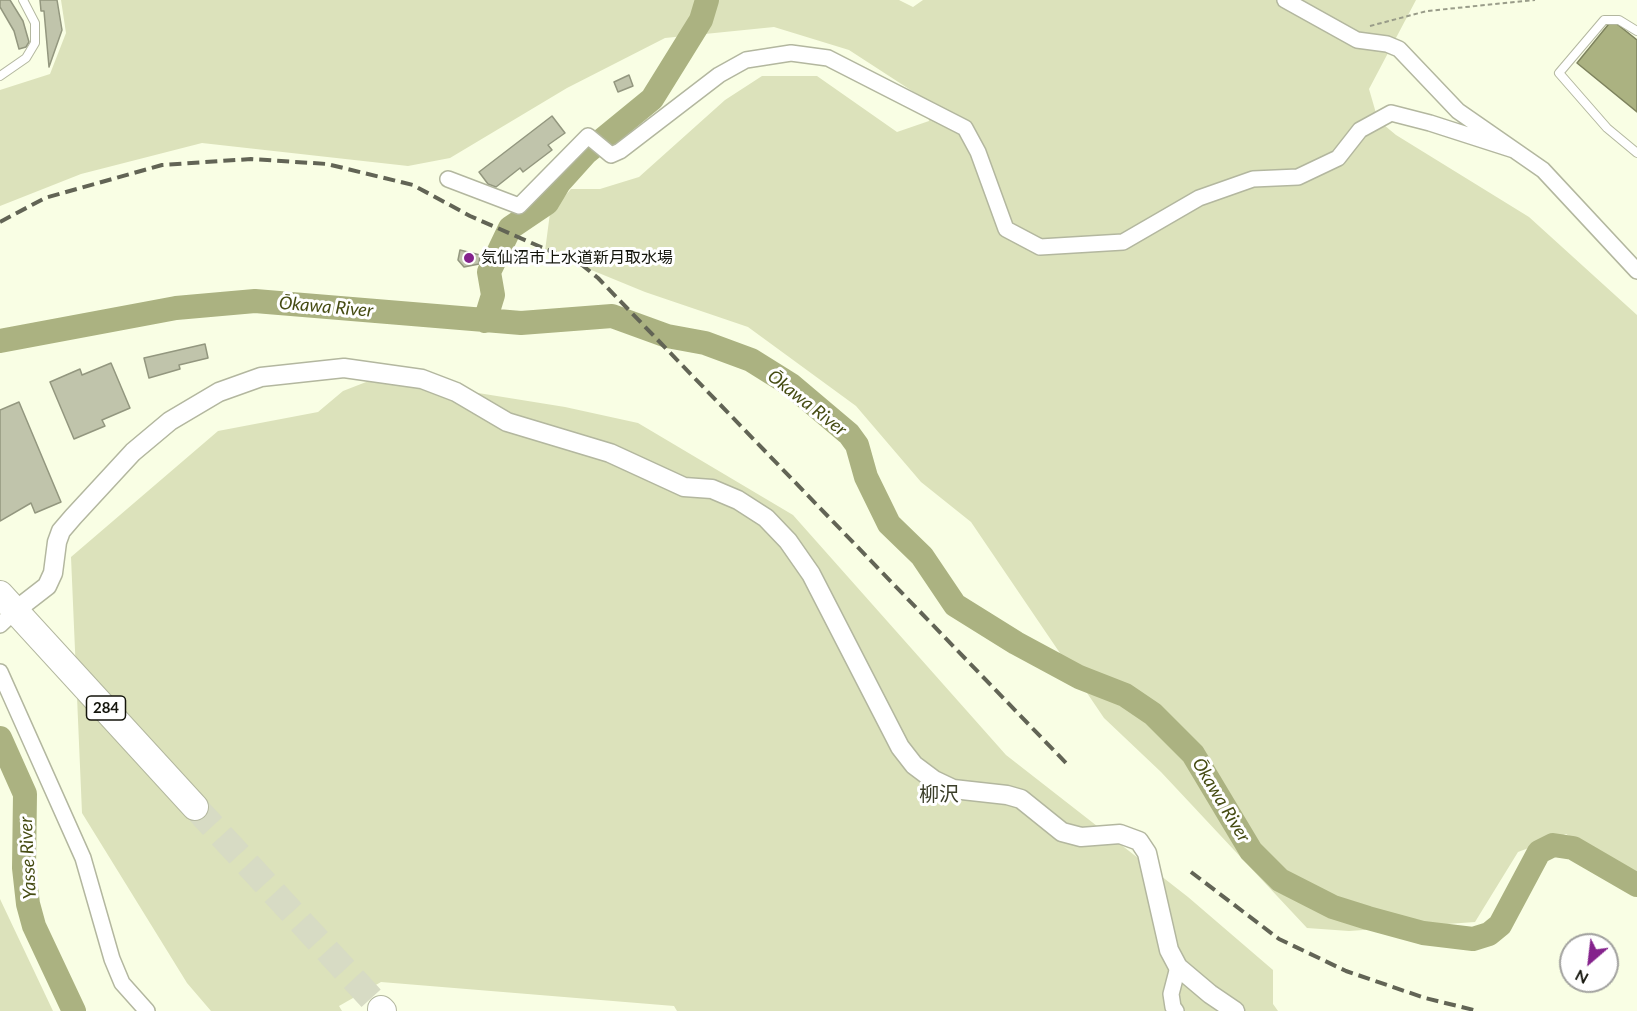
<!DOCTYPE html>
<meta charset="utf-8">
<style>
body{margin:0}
#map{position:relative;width:1637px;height:1011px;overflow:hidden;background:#f9fee4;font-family:Lato,sans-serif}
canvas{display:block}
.north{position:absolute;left:1559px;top:933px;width:60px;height:60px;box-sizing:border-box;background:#fff;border:2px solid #a1a19e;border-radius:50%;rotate:208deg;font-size:16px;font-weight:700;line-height:24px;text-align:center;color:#14150c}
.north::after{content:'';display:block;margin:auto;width:21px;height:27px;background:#84228c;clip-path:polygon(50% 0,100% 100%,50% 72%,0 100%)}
</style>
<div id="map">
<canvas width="1637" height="1011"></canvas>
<div class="north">N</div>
</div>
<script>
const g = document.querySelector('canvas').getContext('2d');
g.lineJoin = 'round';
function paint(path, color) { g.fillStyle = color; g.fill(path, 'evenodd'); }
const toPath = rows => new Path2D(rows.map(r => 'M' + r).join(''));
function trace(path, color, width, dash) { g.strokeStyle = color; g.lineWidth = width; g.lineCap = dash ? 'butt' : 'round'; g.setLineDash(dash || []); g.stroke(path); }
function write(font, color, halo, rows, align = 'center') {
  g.font = font + ' Lato,"Noto Sans JP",sans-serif'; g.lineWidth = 6; g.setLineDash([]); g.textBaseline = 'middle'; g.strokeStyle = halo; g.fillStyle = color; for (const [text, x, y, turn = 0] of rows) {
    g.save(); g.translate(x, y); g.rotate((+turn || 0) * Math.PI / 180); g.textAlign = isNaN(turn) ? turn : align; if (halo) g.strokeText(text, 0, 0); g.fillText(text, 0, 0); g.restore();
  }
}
const green = toPath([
 [61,0,899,0,913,7,923,0,1416,0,1369,89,1378,120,1396,135,1529,217,1637,315,1637,877,1566,834,1518,852,1475,922,1349,931,1307,928,1161,772,1104,718,971,522,921,482,856,406,748,327,645,292,545,251,550,213,571,189,600,189,639,177,725,100,762,76,817,76,897,132,929,121,926,100,849,50,774,27,665,38,567,88,450,158,408,166,202,143,81,174,0,206,0,90,50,74,66,33],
 [379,377,565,407,638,423,793,515,1006,755,1188,897,1273,970,1273,1004,1278,1011,677,1011,674,1006,381,982,339,1006,342,1011,211,1011,187,983,82,813,71,557,218,431,318,412,343,391],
 [0,899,53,1011,0,1011]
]);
const water = toPath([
 [1612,20,1637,40,1637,112,1577,63,1612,20]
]);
const river = toPath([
 [485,321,493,295,489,272,510,228,547,203,559,183,586,153,652,99,701,20,707,0],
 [0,341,176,308,255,301,521,323,612,316,667,336,705,343,751,360,791,385,849,434,857,445,866,477,889,524,922,556,955,605,1016,643,1079,677,1125,695,1153,714,1193,754,1251,851,1280,880,1333,907,1368,918,1423,933,1473,939,1489,934,1500,925,1539,852,1553,845,1573,848,1637,885],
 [0,738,25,794,24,868,28,904,34,926,74,1011]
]);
const building = toPath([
 [0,0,10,0,23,21,29,42,26,47,19,49,14,31,0,7,0,0],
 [40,0,57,0,62,30,49,67,44,11,41,11,40,0],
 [629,75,633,86,618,92,614,82,629,75],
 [552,116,565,133,548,145,552,150,523,172,520,168,496,187,488,184,479,172,552,116],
 [460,250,480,255,479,264,464,267,458,260,460,250],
 [205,344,208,358,179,365,180,369,149,378,144,358,205,344],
 [111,363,130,408,102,420,105,426,74,439,50,382,80,369,82,375,111,363],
 [19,402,61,502,35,513,31,503,0,521,0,410,19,402]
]);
const trunkTunnel = toPath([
 [195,807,381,1009]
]);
const path = toPath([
 [1370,26,1427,11,1535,0]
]);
const service = toPath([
 [1637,31,1619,20,1604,20,1559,73,1607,128,1637,153],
 [0,76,26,58,35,43,35,23,23,0]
]);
const minor = toPath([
 [1285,0,1357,40,1387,44,1399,49,1458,111,1543,170,1637,271],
 [448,179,519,206,588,136,611,155,620,151,719,75,746,60,791,53,828,58,965,128,978,152,1006,229,1040,247,1123,242,1199,198,1253,179,1298,177,1338,158,1360,130,1391,113,1430,123,1514,150],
 [0,625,16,610],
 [0,672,83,858,112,959,122,983,147,1011],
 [1176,1011,1173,1007,1171,994,1178,967]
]);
const tertiary = toPath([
 [16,610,47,586,53,573,57,542,61,531,73,517,133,452,170,421,219,392,261,377,344,368,422,379,456,392,507,422,610,453,684,487,712,489,738,500,766,518,788,541,811,574,900,747,914,765,934,780,953,789,1007,795,1021,799,1062,832,1081,837,1120,834,1139,841,1147,853,1169,950,1178,967,1210,994,1235,1011]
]);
const trunk = toPath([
 [0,594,195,807],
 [381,1009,383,1011]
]);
const rail = toPath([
 [0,222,45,198,162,165,251,159,327,164,413,185,470,216,582,265,598,278,1066,763],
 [1191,872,1279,939,1346,971,1425,998,1478,1011]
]);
const markers = [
 [469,258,6,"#84228c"]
];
const shields = [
 [106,708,39]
];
const shieldNames = [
 ["284",106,708]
];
const poiNames = [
 ["気仙沼市上水道新月取水場",481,258]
];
const waterNames = [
 ["Ōkawa River",326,307,5],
 ["Ōkawa River",807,403,38],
 ["Ōkawa River",1221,800,59],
 ["Yasse River",28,858,-93]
];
const quarterNames = [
 ["柳沢",939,795]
];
paint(green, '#dce2bb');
paint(water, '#abb281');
trace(water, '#7e835e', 1.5);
trace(river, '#abb281', 24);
paint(building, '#c0c4ab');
trace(building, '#93977f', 1.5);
trace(trunkTunnel, '#d7dbc4', 26, [26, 13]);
trace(service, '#b3b79f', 10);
trace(minor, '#b3b79f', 18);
trace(tertiary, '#b3b79f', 21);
trace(trunk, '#b3b79f', 28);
trace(path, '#999c89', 2, [4.5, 3]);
trace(service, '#fff', 8);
trace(minor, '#fff', 15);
trace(tertiary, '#fff', 18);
trace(trunk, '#fff', 26);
trace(rail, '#626455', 4, [12, 6]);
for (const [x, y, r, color] of markers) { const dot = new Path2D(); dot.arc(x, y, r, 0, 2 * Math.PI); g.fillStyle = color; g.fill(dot); trace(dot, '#fff', 2); }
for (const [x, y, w] of shields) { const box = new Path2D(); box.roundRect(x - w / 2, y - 12, w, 24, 4.5); g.fillStyle = '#fff'; g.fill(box); trace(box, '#14150c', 1.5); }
write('bold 15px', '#14150c', null, shieldNames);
write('16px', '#14150c', '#fff', poiNames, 'left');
write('italic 18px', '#464c13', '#fff', waterNames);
write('20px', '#3b3e29', '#fff', quarterNames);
</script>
